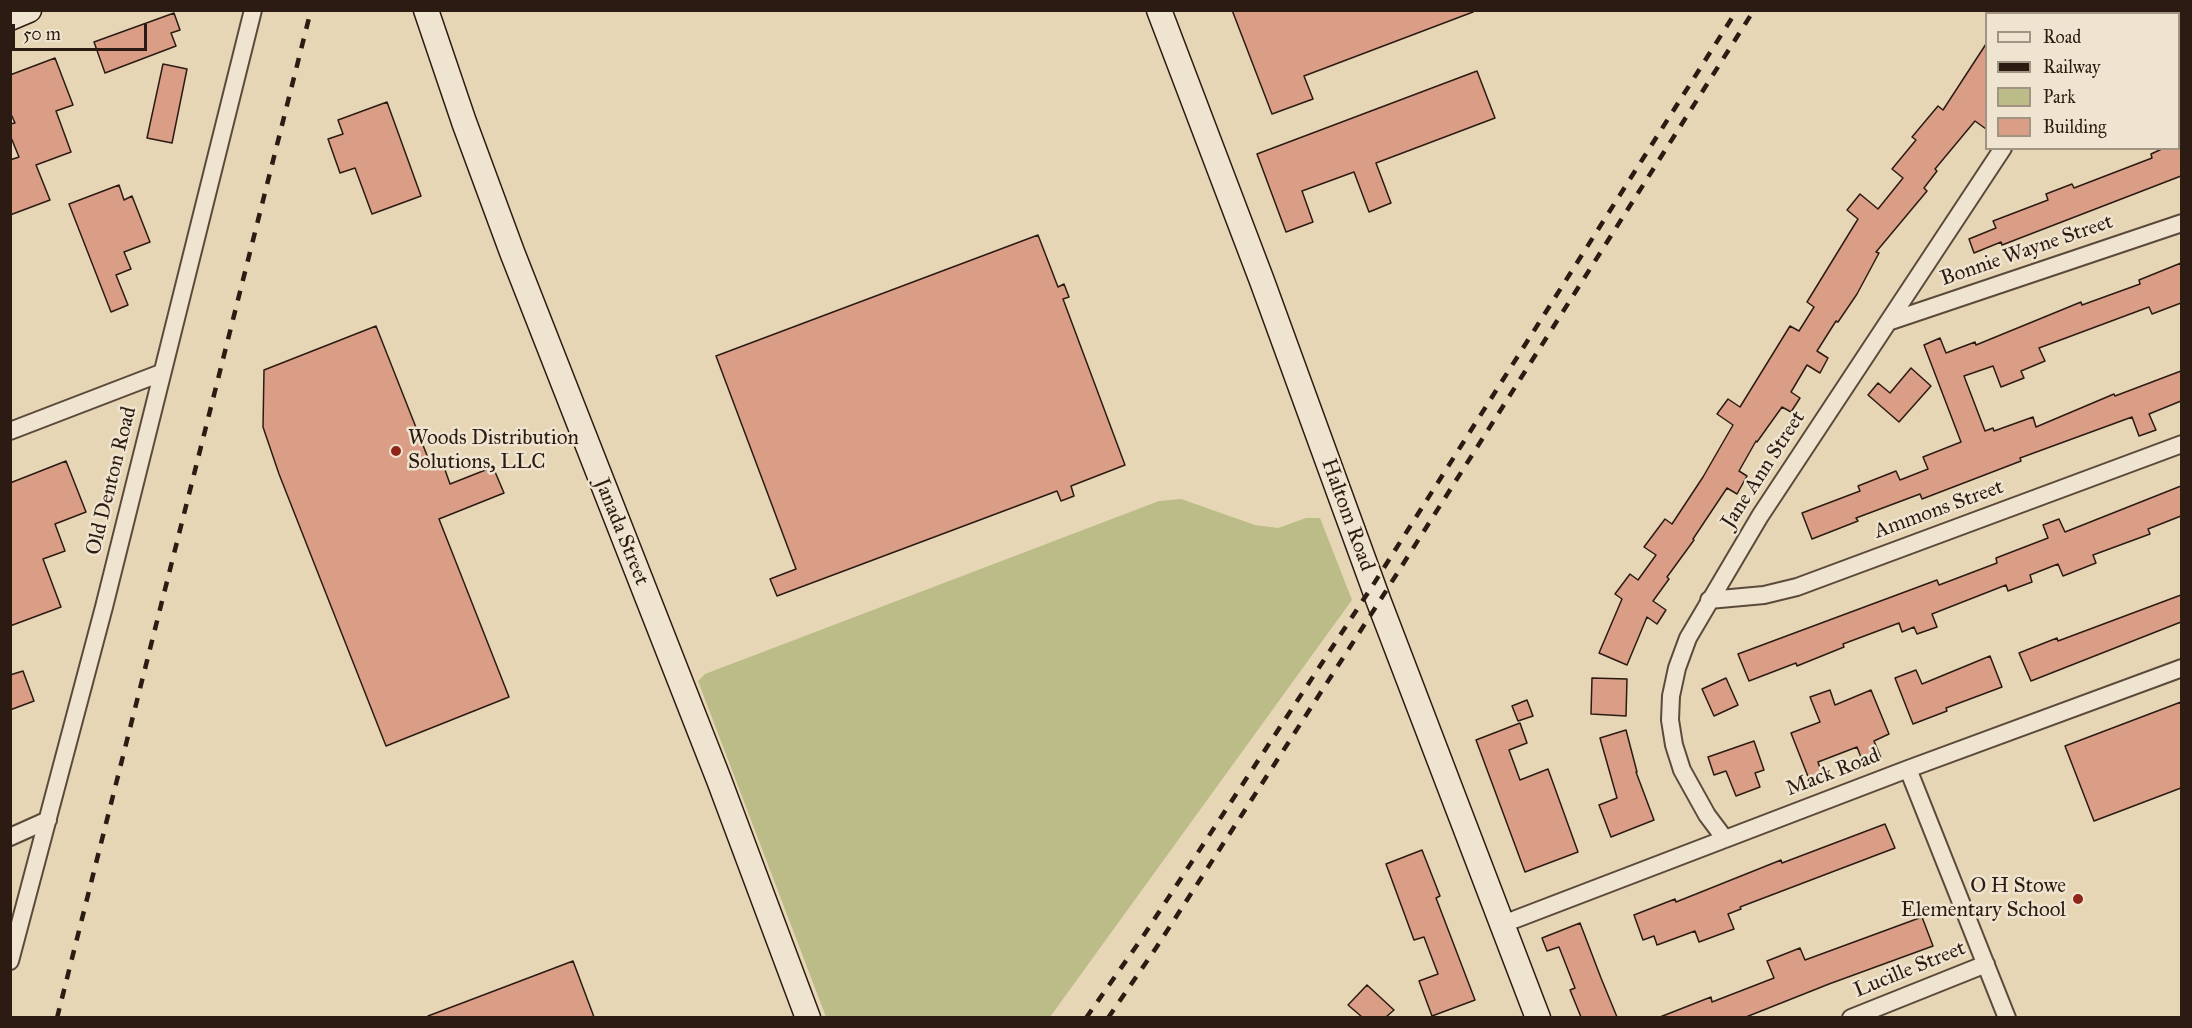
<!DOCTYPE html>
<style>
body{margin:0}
#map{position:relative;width:2192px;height:1028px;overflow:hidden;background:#e7d6b5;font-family:"IM FELL Great Primer",serif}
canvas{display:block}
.frame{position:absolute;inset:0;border:12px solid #2c1b12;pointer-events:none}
.legend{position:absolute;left:1985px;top:12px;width:195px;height:138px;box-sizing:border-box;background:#efe4cf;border:2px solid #a19483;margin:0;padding:8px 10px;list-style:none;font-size:18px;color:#2c1b12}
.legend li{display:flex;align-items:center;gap:12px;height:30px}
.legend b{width:30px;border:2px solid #a19483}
.scale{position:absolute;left:12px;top:24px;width:135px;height:27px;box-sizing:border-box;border:3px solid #2c1b12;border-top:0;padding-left:8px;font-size:18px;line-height:21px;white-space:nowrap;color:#2c1b12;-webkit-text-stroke:4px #efe4cf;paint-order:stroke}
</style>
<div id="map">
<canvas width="2192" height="1028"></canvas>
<div class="frame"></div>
<ul class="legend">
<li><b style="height:8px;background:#efe4cf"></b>Road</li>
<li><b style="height:8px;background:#2c1b12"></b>Railway</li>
<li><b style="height:16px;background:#bcbc89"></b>Park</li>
<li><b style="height:16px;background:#da9e87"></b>Building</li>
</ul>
<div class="scale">50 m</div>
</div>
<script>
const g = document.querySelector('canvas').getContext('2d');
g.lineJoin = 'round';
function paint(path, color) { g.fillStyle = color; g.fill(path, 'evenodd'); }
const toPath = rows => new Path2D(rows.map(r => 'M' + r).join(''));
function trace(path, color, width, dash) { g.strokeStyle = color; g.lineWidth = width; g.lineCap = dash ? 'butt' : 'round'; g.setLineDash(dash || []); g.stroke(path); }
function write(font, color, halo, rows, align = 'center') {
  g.font = font + ' "IM FELL Great Primer",serif'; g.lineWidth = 5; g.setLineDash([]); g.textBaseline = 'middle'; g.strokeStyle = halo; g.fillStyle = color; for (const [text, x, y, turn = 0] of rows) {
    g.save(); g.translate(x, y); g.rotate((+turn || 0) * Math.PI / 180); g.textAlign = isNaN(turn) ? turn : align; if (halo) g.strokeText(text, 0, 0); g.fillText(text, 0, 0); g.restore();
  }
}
const green = toPath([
 [1181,499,1255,525,1278,528,1306,518,1320,518,1352,600,1050,1017,826,1017,698,681,705,674,1159,501]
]);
const building = toPath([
 [1232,10,1473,10,1473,12,1304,76,1313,99,1272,114,1232,10],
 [174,13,180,30,171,33,176,46,105,73,94,42,174,13],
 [1986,44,1986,129,1975,121,1935,169,1937,171,1924,188,1927,191,1876,252,1879,253,1857,294,1838,322,1836,321,1817,351,1828,358,1820,373,1807,365,1791,392,1800,398,1791,412,1782,407,1757,442,1756,441,1739,471,1747,476,1737,494,1727,488,1693,539,1694,540,1667,577,1669,579,1653,601,1666,610,1657,624,1647,617,1627,665,1599,653,1622,599,1615,594,1630,574,1638,580,1656,555,1644,547,1665,519,1672,524,1703,477,1733,425,1717,414,1728,399,1740,407,1790,326,1799,331,1814,307,1807,302,1858,219,1847,210,1860,194,1878,209,1903,178,1892,169,1916,140,1912,137,1938,106,1943,110,1986,44],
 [55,58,73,105,56,111,71,152,36,165,50,200,10,215,10,160,19,157,10,135,10,124,15,123,10,112,10,75,55,58],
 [163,64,187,69,172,143,147,138,163,64],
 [1477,71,1495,118,1376,163,1391,203,1369,212,1354,172,1302,191,1313,222,1286,232,1257,154,1477,71],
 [387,102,421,196,372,214,355,168,340,173,328,139,343,134,338,120,387,102],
 [2181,145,2181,176,2002,245,2001,242,1974,253,1969,239,1996,228,1993,221,2048,200,2046,194,2072,184,2074,188,2152,158,2151,154,2164,148,2178,148,2178,146,2181,145],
 [119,185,124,200,132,196,150,242,124,252,131,269,116,275,128,305,111,312,69,204,119,185],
 [1038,235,1058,287,1064,284,1069,297,1063,299,1125,465,1071,486,1074,496,1061,501,1057,491,777,596,770,579,796,569,716,356,1038,235],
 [2181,263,2181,303,2152,314,2149,307,2039,348,2045,361,2021,371,2024,378,2001,387,1993,366,1964,376,1985,431,1993,428,1994,431,2033,417,2036,427,2114,394,2115,396,2181,371,2181,401,2149,414,2156,430,2139,436,2132,417,2020,458,2021,461,1922,499,1920,494,1856,518,1858,521,1812,539,1802,513,1860,491,1858,486,1896,471,1900,480,1928,469,1923,457,1961,442,1924,345,1940,338,1946,353,1975,342,1976,345,2081,302,2082,305,2140,284,2139,280,2181,263],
 [376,326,432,468,443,464,450,484,493,467,504,493,439,519,509,697,386,746,279,474,263,427,264,370,376,326],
 [1911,368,1931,386,1899,422,1868,395,1878,383,1890,393,1911,368],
 [66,461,86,512,55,524,65,551,43,559,61,607,10,626,10,483,66,461],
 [2181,486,2181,516,2148,529,2150,534,2093,555,2096,563,2063,576,2058,564,2030,575,2032,582,2008,591,2006,585,1932,614,1937,627,1917,634,1914,627,1902,632,1899,623,1843,644,1844,647,1797,666,1796,663,1749,681,1738,654,1937,580,1939,585,1997,563,1996,558,2048,538,2043,525,2059,519,2065,532,2181,486],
 [2181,595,2181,622,2031,681,2019,653,2057,638,2058,641,2181,595],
 [1990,656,2002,687,1946,708,1947,711,1913,724,1895,678,1916,670,1922,684,1990,656],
 [23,671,34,701,10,710,10,675,23,671],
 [1592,678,1627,679,1626,716,1591,714,1592,678],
 [1726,678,1738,705,1714,716,1702,689,1726,678],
 [1830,690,1835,705,1871,690,1889,734,1874,741,1881,758,1864,765,1857,747,1818,762,1822,774,1809,779,1791,733,1820,722,1810,697,1830,690],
 [1527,700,1533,716,1518,721,1512,706,1527,700],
 [2181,702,2181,788,2094,821,2065,746,2181,702],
 [1520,723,1527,743,1509,750,1520,780,1548,769,1578,852,1525,872,1476,740,1520,723],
 [1626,730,1637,772,1636,772,1654,820,1611,837,1599,805,1617,798,1600,738,1626,730],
 [1754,741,1764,770,1755,773,1760,787,1736,796,1726,771,1714,775,1708,757,1754,741],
 [1885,824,1895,848,1740,907,1741,909,1728,914,1734,929,1699,942,1695,931,1657,945,1654,936,1643,940,1634,915,1675,899,1676,902,1781,860,1782,863,1885,824],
 [1422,850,1440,896,1436,898,1475,1000,1432,1016,1419,981,1438,974,1424,937,1414,940,1386,864,1422,850],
 [1922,917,1933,946,1829,984,1746,1017,1660,1017,1711,997,1712,1002,1774,978,1767,961,1800,948,1805,960,1922,917],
 [1580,923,1601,978,1617,1017,1581,1017,1570,990,1575,988,1559,947,1547,951,1542,938,1580,923],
 [573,961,594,1017,429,1017,428,1016,573,961],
 [1367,985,1394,1010,1386,1017,1362,1017,1348,1005,1367,985]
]);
const street = toPath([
 [2148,14,2155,10],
 [1888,322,2182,223],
 [10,431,161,373],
 [1709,600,1764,595,1797,587,2182,444],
 [1908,769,2007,1018],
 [10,837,48,820],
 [1725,839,1707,815,1682,770,1674,745,1670,720,1671,696,1677,668,1688,638,1760,516,2003,148],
 [1503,924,1908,769,2182,668],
 [10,961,104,607,253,10],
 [1851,1018,1986,964]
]);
const secondary = toPath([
 [426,10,464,122,512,252,719,780,808,1018],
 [1159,10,1262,281,1379,602,1538,1018],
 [10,18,29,10]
]);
const rail = toPath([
 [57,1018,311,10],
 [1086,1018,1142,938,1373,585,1737,10],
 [1108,1018,1156,948,1379,602,1754,10]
]);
const markers = [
 [396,451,6,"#8f2418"],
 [2078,899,6,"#8f2418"]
];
const streetNames = [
 ["Bonnie Wayne Street",2027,251,-19],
 ["Jane Ann Street",1764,470,-57],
 ["Old Denton Road",112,481,-76],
 ["Ammons Street",1939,510,-20],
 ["Haltom Road",1347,515,70],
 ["Janada Street",621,532,68],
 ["Mack Road",1833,773,-21],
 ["Lucille Street",1910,970,-22]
];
const poiNames = [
 ["Woods Distribution",408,439],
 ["Solutions, LLC",408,463],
 ["O H Stowe",2066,887,"right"],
 ["Elementary School",2066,911,"right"]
];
paint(green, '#bcbc89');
paint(building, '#da9e87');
trace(building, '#2c1b12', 1.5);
trace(street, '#5b4a3b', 20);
trace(secondary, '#2c1b12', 27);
trace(street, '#efe4cf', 16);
trace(secondary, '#efe4cf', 24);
trace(rail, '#2c1b12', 4.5, [10, 10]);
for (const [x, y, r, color] of markers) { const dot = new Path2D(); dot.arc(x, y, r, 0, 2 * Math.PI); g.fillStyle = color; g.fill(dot); trace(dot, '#efe4cf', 2); }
write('21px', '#2c1b12', '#efe4cf', streetNames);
write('21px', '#2c1b12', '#efe4cf', poiNames, 'left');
</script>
